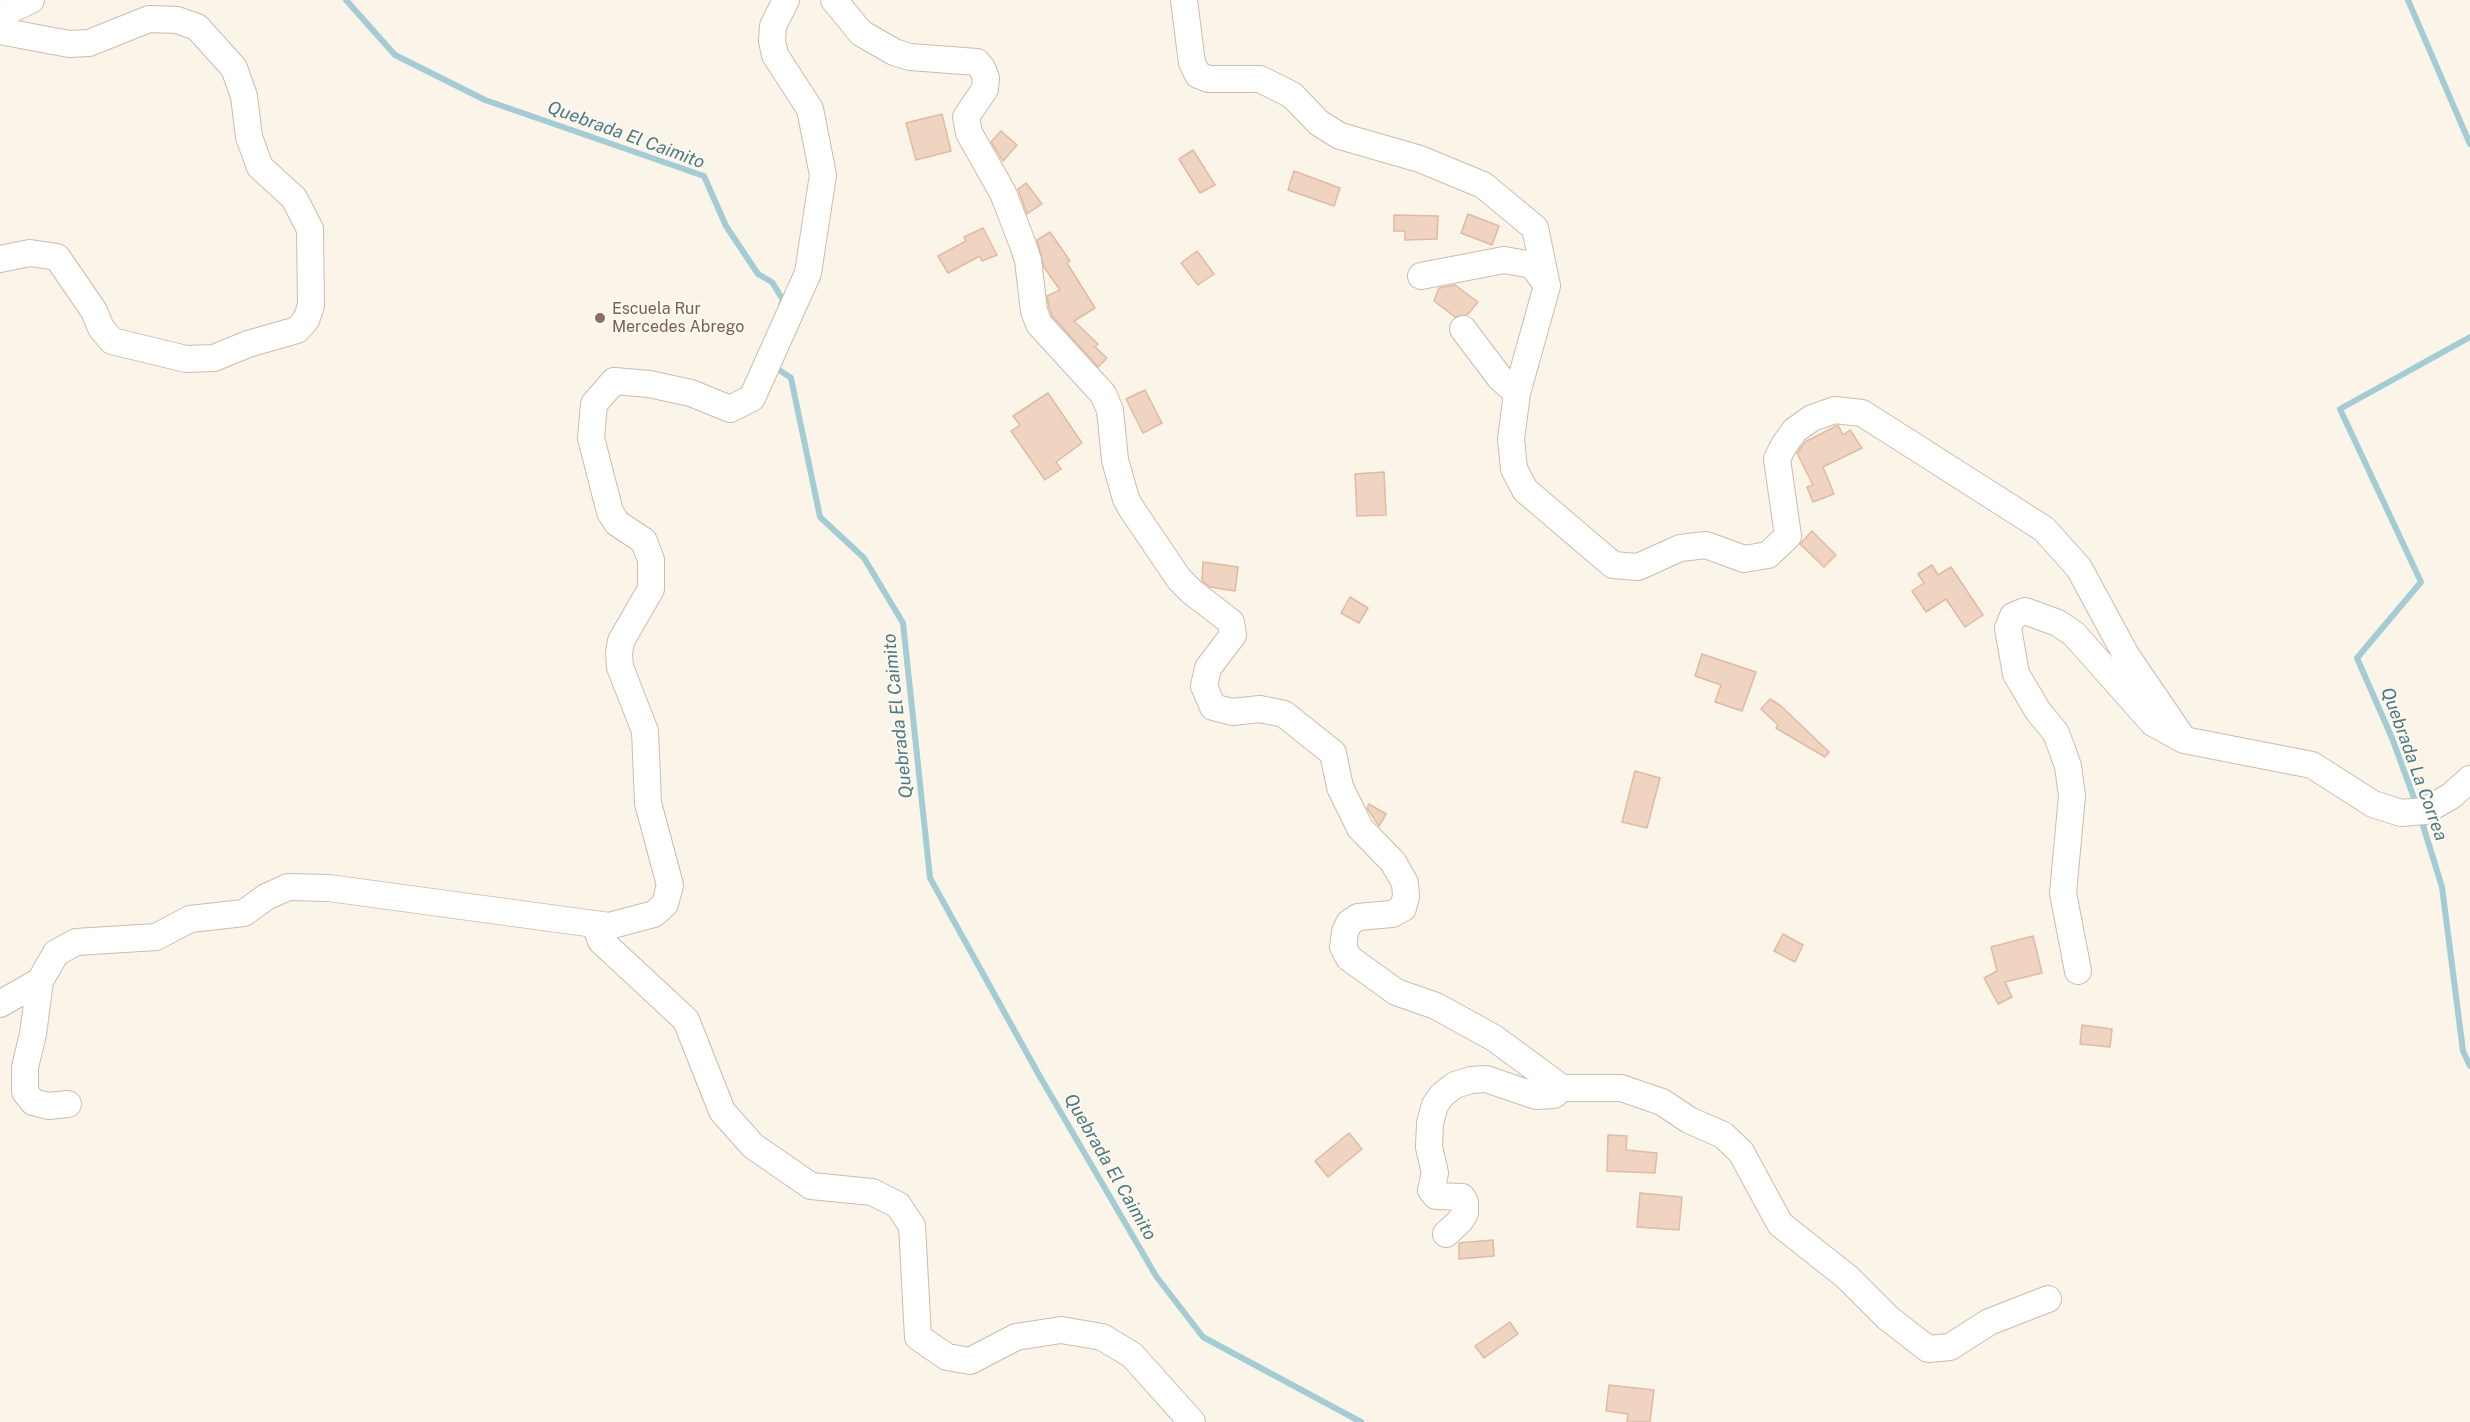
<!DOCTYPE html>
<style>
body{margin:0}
canvas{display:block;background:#fbf4e8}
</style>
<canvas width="2470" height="1422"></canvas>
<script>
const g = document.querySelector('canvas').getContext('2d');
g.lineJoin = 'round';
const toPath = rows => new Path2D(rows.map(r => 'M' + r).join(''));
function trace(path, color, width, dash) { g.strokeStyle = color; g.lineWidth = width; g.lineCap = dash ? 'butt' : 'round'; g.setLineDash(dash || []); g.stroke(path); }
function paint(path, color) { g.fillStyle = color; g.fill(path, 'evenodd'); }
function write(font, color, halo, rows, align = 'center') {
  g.font = font + ' "Public Sans",sans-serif'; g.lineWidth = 4.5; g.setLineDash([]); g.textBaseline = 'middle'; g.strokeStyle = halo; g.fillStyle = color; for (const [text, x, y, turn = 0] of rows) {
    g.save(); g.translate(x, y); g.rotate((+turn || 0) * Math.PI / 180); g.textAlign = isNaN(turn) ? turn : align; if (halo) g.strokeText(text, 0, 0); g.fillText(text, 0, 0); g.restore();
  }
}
const stream = toPath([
 [346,0,395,55,485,100,704,176,726,226,758,274,772,282,783,300,781,305],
 [2408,0,2470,144],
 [772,365,791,378,820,517,864,558,903,623,930,878,1039,1075,1156,1276,1203,1337,1361,1422],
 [2417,806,2392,738,2357,658,2421,582,2340,409,2470,337],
 [2421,819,2442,887,2463,1051,2470,1066]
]);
const building = toPath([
 [942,114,951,151,916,160,906,123,942,114],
 [1001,131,1017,145,1003,161,991,142,1001,131],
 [1193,150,1215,185,1200,193,1179,159,1193,150],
 [1294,171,1340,188,1334,206,1288,190,1294,171],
 [1026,183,1042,204,1027,214,1018,189,1026,183],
 [1468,214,1499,226,1492,245,1461,233,1468,214],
 [1394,215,1438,216,1437,239,1405,240,1405,231,1394,231,1394,215],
 [983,228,997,255,982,261,980,256,948,273,938,256,966,241,964,237,983,228],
 [1050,232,1070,261,1067,263,1095,308,1074,321,1098,344,1095,347,1107,358,1098,367,1052,316,1049,307,1047,296,1060,290,1044,267,1037,240,1050,232],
 [1197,251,1214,274,1198,285,1181,263,1197,251],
 [1455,285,1478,302,1467,315,1455,317,1434,301,1439,288,1455,285],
 [1145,390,1162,423,1143,433,1126,399,1145,390],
 [1048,393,1082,443,1056,462,1061,469,1045,480,1011,431,1020,425,1013,416,1048,393],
 [1838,425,1843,435,1850,430,1862,448,1823,467,1834,494,1813,502,1807,487,1813,485,1797,453,1805,442,1838,425],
 [1384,472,1386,515,1357,516,1355,474,1384,472],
 [1812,531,1836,555,1824,567,1800,544,1812,531],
 [1203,562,1238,567,1235,591,1210,587,1202,581,1203,562],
 [1932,565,1938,575,1951,567,1983,615,1965,627,1946,599,1926,612,1912,591,1924,583,1918,574,1932,565],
 [1350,597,1368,608,1359,623,1341,613,1350,597],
 [1702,654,1756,672,1742,711,1715,702,1721,685,1695,676,1702,654],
 [1770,699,1781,706,1829,752,1825,757,1776,728,1778,725,1761,709,1770,699],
 [1635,771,1660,778,1647,828,1622,822,1635,771],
 [1369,804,1386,814,1379,826,1367,808,1369,804],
 [1783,934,1803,945,1795,962,1774,951,1783,934],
 [2033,936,2042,973,2005,982,2012,997,1998,1004,1984,978,1997,971,1991,947,2033,936],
 [2082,1025,2112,1029,2110,1047,2080,1044,2082,1025],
 [1349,1133,1362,1149,1328,1177,1315,1161,1349,1133],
 [1608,1135,1627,1136,1626,1150,1657,1153,1655,1173,1607,1171,1608,1135],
 [1640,1193,1682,1197,1679,1230,1637,1227,1640,1193],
 [1493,1240,1494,1256,1459,1259,1459,1243,1493,1240],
 [1510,1322,1518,1334,1484,1358,1475,1346,1510,1322],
 [1609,1385,1654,1390,1650,1422,1627,1422,1628,1414,1606,1411,1609,1385]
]);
const minor = toPath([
 [834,0,861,33,894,52,910,57,977,62,982,68,986,78,985,89,966,117,969,133,1003,193,1023,245,1028,260,1034,311,1039,324,1103,394,1110,410,1115,460,1126,499,1131,508,1179,579,1192,592,1231,622,1233,635,1208,668,1204,686,1213,707,1232,712,1260,709,1284,714,1333,753,1340,787,1360,828,1393,862,1405,883,1406,896,1403,908,1392,914,1358,917,1349,923,1345,932,1343,947,1349,958,1396,992,1436,1006,1494,1038,1562,1088,1621,1088,1662,1102,1689,1120,1723,1135,1741,1152,1780,1224,1847,1277,1888,1318,1928,1349,1950,1347,1989,1322,2048,1299],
 [1184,0,1192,63,1198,75,1209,79,1260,79,1292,95,1319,123,1340,136,1420,159,1483,185,1535,228,1547,286,1517,393,1511,439,1514,469,1525,490,1613,565,1638,567,1680,548,1706,545,1744,559,1768,555,1788,536,1777,459,1784,445,1795,430,1812,418,1835,410,1862,413,2044,529,2079,568,2126,655,2184,740],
 [0,15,31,0],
 [0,31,69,44,89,43,149,19,177,20,197,27,234,68,244,96,249,137,260,167,294,198,310,229,311,306,306,320,297,330,248,344,214,358,186,359,112,341,101,328,94,311,57,257,30,253,0,259],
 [1421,276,1504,260,1532,265,1547,285],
 [1463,329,1500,378,1517,393],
 [609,926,599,936,601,941,686,1020,722,1111,753,1146,811,1186,872,1192,898,1205,912,1226,918,1337,947,1357,970,1361,1016,1337,1061,1330,1102,1337,1132,1355,1192,1422],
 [2078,971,2063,893,2072,796,2068,766,2056,733,2038,711,2016,674,2008,628,2013,616,2025,611,2058,623,2074,634,2153,723,2184,740,2312,765,2373,804,2401,813,2425,811,2451,796,2470,779],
 [40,981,33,1034,25,1067,25,1092,33,1102,48,1106,68,1104],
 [0,1004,40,981,56,953,76,942,156,937,190,919,244,913,266,897,288,887,329,888,609,926,654,914,665,904,670,885,648,803,645,731,620,667,619,653,621,641,651,589,651,560,644,541,617,523,610,512,591,438,594,404,614,381,649,384,691,393,730,409,752,398,808,273,823,175,810,109,775,55,772,41,773,26,786,0],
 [1446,1234,1460,1221,1465,1213,1465,1202,1462,1197,1436,1196,1431,1190,1435,1173,1429,1147,1430,1123,1435,1105,1442,1095,1455,1085,1471,1080,1486,1079,1536,1096,1554,1095,1562,1088]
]);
const markers = [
 [600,318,6,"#8d6e63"]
];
const educationNames = [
 ["Escuela Rur",612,309],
 ["Mercedes Abrego",612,327]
];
const waterNames = [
 ["Quebrada El Caimito",626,135,20],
 ["Quebrada El Caimito",898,716,-96],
 ["Quebrada La Correa",2414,764,70],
 ["Quebrada El Caimito",1110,1167,60]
];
trace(stream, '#a4ccd4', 6);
paint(building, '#eed4c1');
trace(building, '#e0bba3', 1.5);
trace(minor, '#ccbcaf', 28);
trace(minor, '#fff', 26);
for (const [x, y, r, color] of markers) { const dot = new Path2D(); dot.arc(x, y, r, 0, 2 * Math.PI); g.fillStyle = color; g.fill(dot); trace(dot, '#fef8ee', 2); }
write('16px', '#785e54', '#fef8ee', educationNames, 'left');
write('italic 18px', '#497a85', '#fef8ee', waterNames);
</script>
